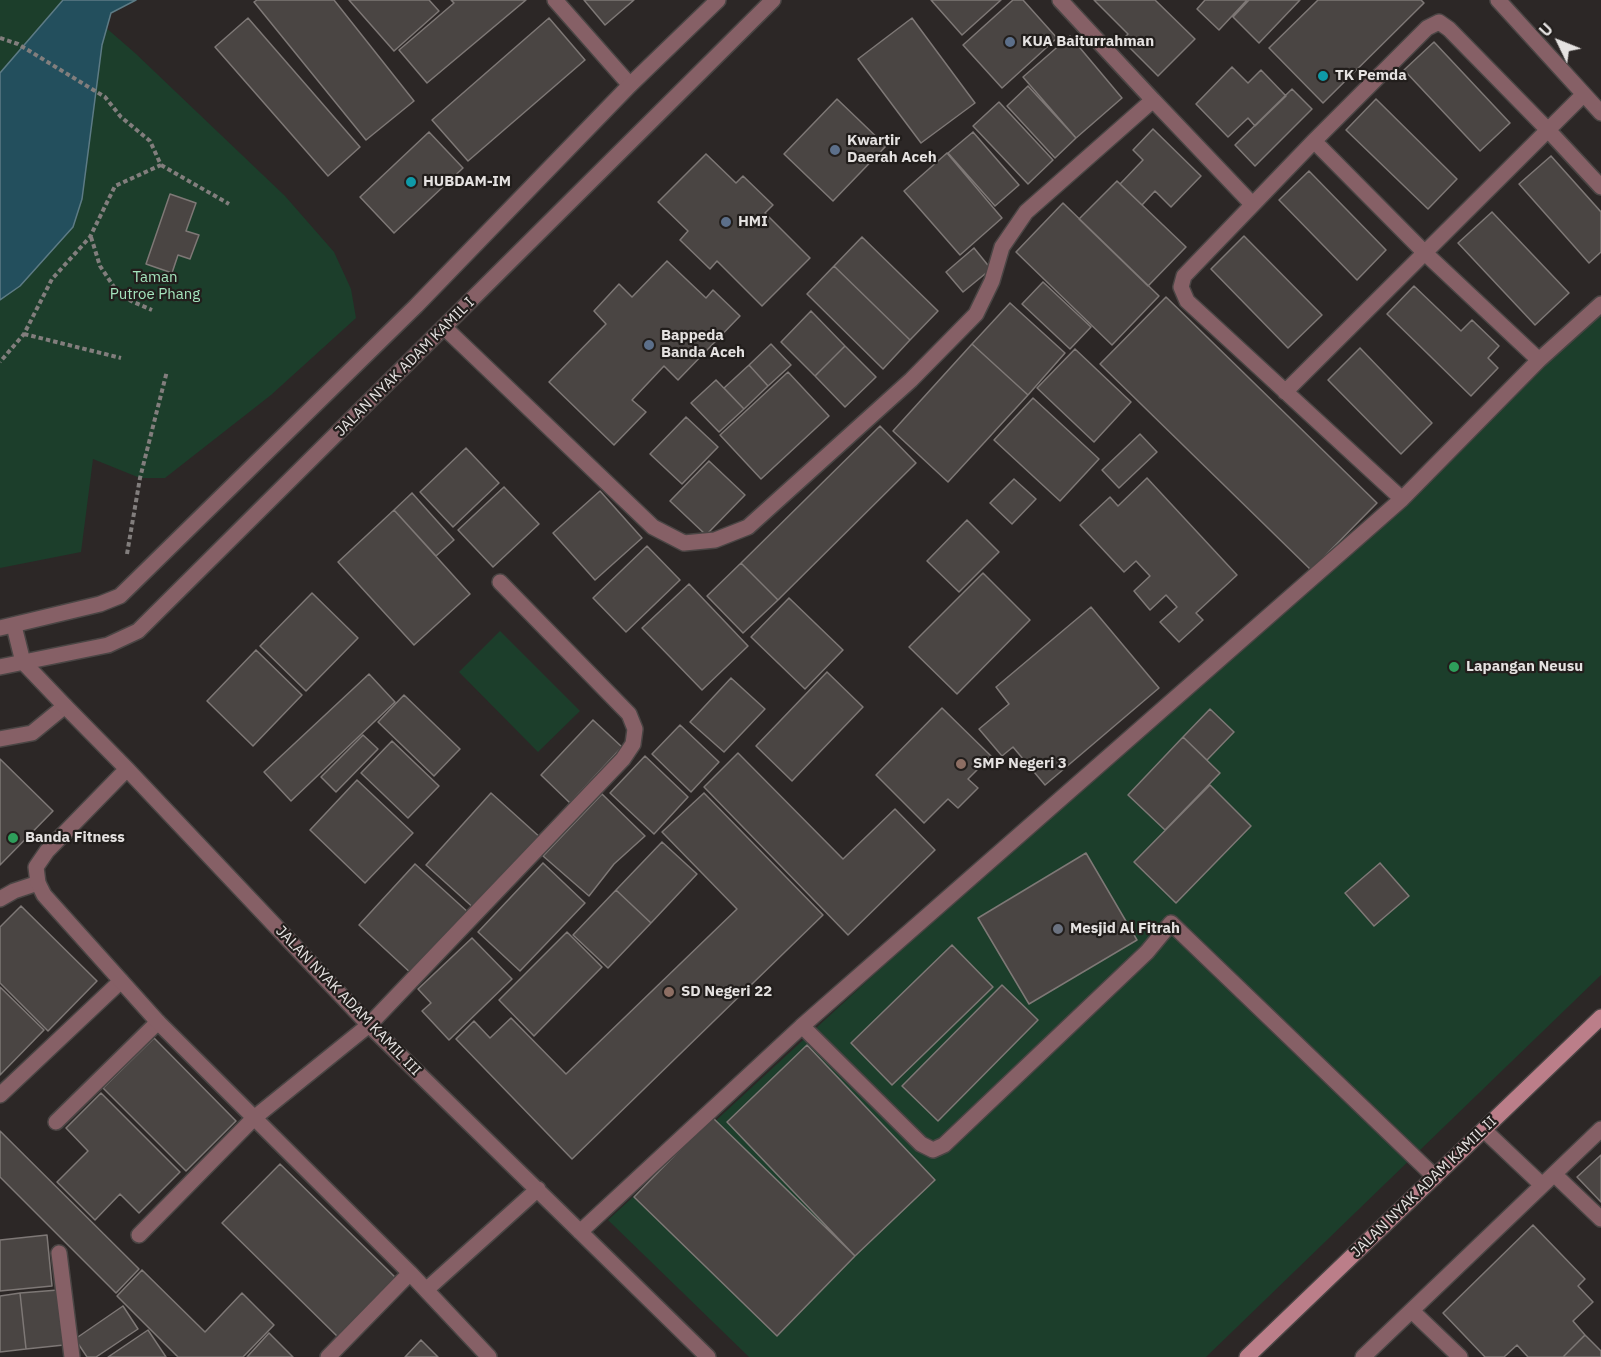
<!DOCTYPE html>
<style>
body{margin:0}
#map{position:relative;width:1601px;height:1357px;overflow:hidden;background:#2c2726;font-family:"IBM Plex Sans",sans-serif}
canvas{display:block}
.north{position:absolute;left:1529px;top:12px;width:60px;height:60px;-webkit-text-stroke:4px #221e1c;paint-order:stroke;rotate:313deg;font-size:16px;font-weight:700;line-height:24px;text-align:center;color:#e5e2e1}
.north::after{content:'';display:block;margin:auto;width:21px;height:27px;background:#e5e2e1;clip-path:polygon(50% 0,100% 100%,50% 72%,0 100%)}
</style>
<div id="map">
<canvas width="1601" height="1357"></canvas>
<div class="north">U</div>
</div>
<script>
const g = document.querySelector('canvas').getContext('2d');
g.lineJoin = 'round';
function paint(path, color) { g.fillStyle = color; g.fill(path, 'evenodd'); }
const toPath = rows => new Path2D(rows.map(r => 'M' + r).join(''));
function trace(path, color, width, dash) { g.strokeStyle = color; g.lineWidth = width; g.lineCap = dash ? 'butt' : 'round'; g.setLineDash(dash || []); g.stroke(path); }
function write(font, color, halo, rows, align = 'center') {
  g.font = font + ' "IBM Plex Sans",sans-serif'; g.lineWidth = 4.5; g.setLineDash([]); g.textBaseline = 'middle'; g.strokeStyle = halo; g.fillStyle = color; for (const [text, x, y, turn = 0] of rows) {
    g.save(); g.translate(x, y); g.rotate((+turn || 0) * Math.PI / 180); g.textAlign = isNaN(turn) ? turn : align; if (halo) g.strokeText(text, 0, 0); g.fillText(text, 0, 0); g.restore();
  }
}
const green = toPath([
 [0,0,74,0,135,53,285,196,334,252,351,289,356,318,271,395,165,478,140,478,93,459,81,552,0,568],
 [1601,304,1601,975,1206,1357,749,1357,608,1220],
 [500,631,580,711,538,752,459,672]
]);
const water = toPath([
 [63,0,136,0,111,13,102,45,82,199,73,227,20,286,0,300,0,73,63,0]
]);
const building = toPath([
 [257,0,334,0,414,101,366,140,254,2,257,0],
 [349,0,429,0,439,11,394,51,349,0],
 [451,0,526,0,427,83,399,50,454,3,451,0],
 [584,0,634,0,605,25,584,0],
 [931,0,1001,0,962,35,931,0],
 [1013,0,1023,0,1057,38,1002,88,963,45,1013,0],
 [1094,0,1155,0,1195,39,1158,76,1122,40,1128,34,1094,0],
 [1205,0,1247,0,1219,30,1197,9,1205,0],
 [1249,0,1300,0,1259,43,1233,17,1249,0],
 [1318,0,1421,0,1424,3,1323,103,1269,48,1318,0],
 [248,18,360,147,328,176,215,47,248,18],
 [549,18,585,60,468,161,432,120,549,18],
 [912,18,975,103,921,143,858,59,912,18],
 [1070,36,1122,98,1076,138,1023,77,1070,36],
 [1434,42,1510,123,1480,151,1404,70,1434,42],
 [1232,67,1248,83,1261,70,1286,96,1255,126,1248,118,1228,137,1196,104,1232,67],
 [1028,86,1076,138,1055,158,1007,106,1028,86],
 [1292,89,1312,109,1255,166,1235,145,1292,89],
 [837,99,886,146,833,201,784,154,837,99],
 [1376,99,1457,179,1428,209,1346,130,1376,99],
 [999,102,1053,160,1028,184,973,126,999,102],
 [1153,129,1201,176,1171,207,1155,191,1142,205,1120,184,1143,160,1133,150,1153,129],
 [429,132,463,168,394,233,360,197,429,132],
 [973,132,1019,185,995,206,948,153,973,132],
 [947,153,1002,218,960,255,904,191,947,153],
 [706,154,736,183,743,176,773,205,765,213,810,258,762,306,717,261,710,269,680,240,688,231,658,202,706,154],
 [1551,156,1601,212,1601,252,1589,263,1519,184,1551,156],
 [1309,171,1386,250,1357,280,1279,200,1309,171],
 [1117,181,1186,247,1148,286,1079,219,1117,181],
 [170,194,196,203,186,231,199,235,190,259,178,255,172,273,146,264,170,194],
 [1063,203,1159,296,1112,345,1016,252,1063,203],
 [1492,212,1569,293,1535,325,1458,243,1492,212],
 [1244,236,1322,315,1288,348,1211,269,1244,236],
 [862,237,938,311,910,340,834,266,862,237],
 [974,248,991,269,963,292,946,272,974,248],
 [667,261,706,298,713,290,740,316,678,380,664,366,632,400,646,412,614,445,549,382,606,324,594,311,619,284,632,297,667,261],
 [834,266,910,340,883,369,807,294,834,266],
 [1043,282,1091,327,1070,349,1022,304,1043,282],
 [1414,286,1461,331,1472,320,1499,346,1488,358,1498,368,1471,396,1387,314,1414,286],
 [1166,297,1377,503,1311,570,1100,364,1166,297],
 [1010,303,1065,353,1028,395,972,344,1010,303],
 [811,311,845,346,815,376,781,342,811,311],
 [771,344,791,365,768,386,749,365,771,344],
 [972,344,1028,395,948,482,893,431,972,344],
 [845,346,876,377,845,407,815,376,845,346],
 [1360,348,1432,423,1401,454,1328,380,1360,348],
 [1075,349,1131,402,1094,442,1037,388,1075,349],
 [749,365,768,386,744,409,724,388,749,365],
 [788,372,829,416,761,479,720,435,788,372],
 [716,380,744,409,719,432,691,403,716,380],
 [1033,398,1099,459,1060,501,994,440,1033,398],
 [686,417,718,447,682,484,650,454,686,417],
 [880,426,916,463,778,600,741,563,880,426],
 [1140,434,1157,452,1119,488,1102,470,1140,434],
 [466,448,499,483,453,527,420,492,466,448],
 [709,461,745,495,706,535,670,501,709,461],
 [1147,478,1237,575,1196,613,1203,620,1179,642,1160,622,1177,607,1166,595,1150,610,1134,591,1150,576,1136,561,1124,572,1080,525,1110,497,1118,506,1147,478],
 [1014,479,1036,499,1012,524,990,503,1014,479],
 [504,487,539,524,493,567,458,530,504,487],
 [600,491,642,538,595,580,553,533,600,491],
 [412,493,454,540,436,556,394,510,412,493],
 [394,510,470,594,414,645,338,562,394,510],
 [967,520,999,552,959,592,927,561,967,520],
 [647,546,680,580,626,632,593,598,647,546],
 [741,563,778,600,743,633,707,596,741,563],
 [983,573,1030,620,957,694,909,647,983,573],
 [689,584,748,646,702,690,642,628,689,584],
 [312,593,358,638,306,691,260,646,312,593],
 [789,598,843,650,805,689,751,637,789,598],
 [1091,607,1159,688,1045,785,1013,747,1002,756,979,729,1009,704,996,687,1091,607],
 [256,650,302,695,253,746,207,701,256,650],
 [827,672,863,707,792,781,756,746,827,672],
 [369,674,395,702,291,801,264,772,369,674],
 [731,678,765,709,724,752,690,722,731,678],
 [404,695,460,749,434,776,378,722,404,695],
 [942,708,991,756,968,779,978,788,958,808,948,799,924,823,876,775,942,708],
 [1210,709,1234,732,1207,760,1183,737,1210,709],
 [593,720,622,747,570,803,541,775,593,720],
 [680,725,719,762,691,792,652,754,680,725],
 [363,735,378,749,336,792,321,777,363,735],
 [1183,737,1220,773,1165,830,1128,795,1183,737],
 [392,741,439,786,408,818,361,773,392,741],
 [738,753,843,859,895,809,935,850,848,935,704,787,738,753],
 [645,756,688,797,654,834,610,793,645,756],
 [0,759,53,811,0,865,0,759],
 [357,780,413,833,365,883,310,830,357,780],
 [1210,785,1251,826,1176,903,1134,862,1210,785],
 [491,793,542,839,477,911,426,865,491,793],
 [704,793,823,915,572,1159,456,1039,474,1021,490,1038,511,1018,566,1074,737,909,662,832,704,793],
 [602,794,645,836,614,864,589,896,543,856,602,794],
 [662,842,697,874,651,923,616,890,662,842],
 [1086,853,1137,940,1029,1004,978,918,1086,853],
 [543,863,585,903,520,971,478,932,543,863],
 [1380,863,1409,896,1374,926,1345,893,1380,863],
 [415,864,470,914,413,975,359,925,415,864],
 [616,890,651,923,608,968,573,935,616,890],
 [21,906,97,981,48,1031,0,983,0,927,21,906],
 [567,932,602,967,534,1036,499,1000,567,932],
 [472,938,512,979,449,1040,422,1011,431,1003,418,989,472,938],
 [952,945,993,987,892,1085,851,1043,952,945],
 [1002,985,1038,1020,938,1121,902,1086,1002,985],
 [0,987,44,1030,0,1075,0,987],
 [154,1038,236,1121,186,1171,103,1088,154,1038],
 [807,1045,935,1180,855,1256,727,1122,807,1045],
 [101,1093,180,1172,139,1213,120,1194,95,1220,57,1182,88,1151,66,1128,101,1093],
 [712,1117,855,1256,777,1336,634,1197,712,1117],
 [0,1131,139,1269,116,1293,0,1177,0,1131],
 [1601,1155,1601,1202,1577,1177,1601,1155],
 [280,1164,398,1280,340,1339,222,1223,280,1164],
 [1533,1225,1585,1279,1578,1286,1593,1302,1573,1321,1585,1335,1563,1357,1528,1357,1517,1345,1504,1357,1485,1357,1443,1313,1533,1225],
 [47,1235,52,1286,0,1291,0,1240,47,1235],
 [142,1270,205,1332,242,1293,274,1325,243,1357,178,1357,117,1296,142,1270],
 [58,1290,64,1345,26,1349,20,1293,58,1290],
 [20,1293,26,1349,0,1352,0,1296,20,1293],
 [123,1306,138,1329,96,1357,87,1357,75,1339,123,1306],
 [148,1330,166,1357,108,1357,148,1330],
 [269,1333,293,1357,247,1357,269,1333],
 [1585,1335,1601,1351,1601,1357,1563,1357,1585,1335],
 [421,1340,438,1357,405,1357,421,1340]
]);
const path = toPath([
 [0,38,18,44,105,97,121,117,150,141,161,165,115,186,90,237,52,279,24,334,0,362],
 [161,165,229,204],
 [91,237,100,266,114,287,131,301,152,310],
 [24,334,121,358],
 [127,554,140,478,167,371]
]);
const lane = toPath([
 [555,0,630,85],
 [0,739,32,733,65,706],
 [0,899,14,891,38,883],
 [802,1026,921,1144,933,1150,944,1145,1147,952,1171,923,1435,1177],
 [0,1095,121,981],
 [56,1122,158,1022]
]);
const street = toPath([
 [1498,0,1601,113],
 [1153,100,1252,204],
 [1314,141,1425,253,1539,360],
 [445,328,653,527,684,543,715,540,748,527,911,380,976,314,992,281,1002,247,1026,212,1153,100,1060,0],
 [1285,392,1583,95],
 [1402,499,1187,301,1181,287,1184,276,1314,141,1427,28,1439,22,1449,29,1548,130,1601,187],
 [14,626,23,662,65,706,127,769,369,1025,708,1357],
 [0,628,100,604,120,596,416,306,630,85,718,0],
 [0,667,108,645,138,631,773,0],
 [127,769,47,851,36,867,38,883,44,895,158,1022,410,1273,489,1357],
 [1484,1130,1542,1185],
 [1554,1174,1601,1219],
 [580,1232,802,1026,1402,499,1539,360,1601,304],
 [139,1235,254,1118,369,1025,623,759,633,744,635,729,629,714,500,582],
 [59,1253,72,1357],
 [426,1290,538,1189],
 [1412,1311,1460,1357],
 [328,1357,410,1273],
 [1363,1357,1601,1129]
]);
const secondary = toPath([
 [1247,1357,1601,1017]
]);
const markers = [
 [1010,42,6,"#5c6f8a"],
 [1323,76,6,"#0f9aa8"],
 [835,150,6,"#5c6f8a"],
 [411,182,6,"#0f9aa8"],
 [726,222,6,"#5c6f8a"],
 [649,345,6,"#5c6f8a"],
 [1454,667,6,"#2e9e5b"],
 [961,764,6,"#8d6e63"],
 [13,838,6,"#2e9e5b"],
 [1058,929,6,"#6b7280"],
 [669,992,6,"#8d6e63"]
];
const poiNames = [
 ["KUA Baiturrahman",1022,42],
 ["TK Pemda",1335,76],
 ["Kwartir",847,141],
 ["Daerah Aceh",847,158],
 ["HUBDAM-IM",423,182],
 ["HMI",738,222],
 ["Bappeda",661,336],
 ["Banda Aceh",661,353],
 ["Lapangan Neusu",1466,667],
 ["SMP Negeri 3",973,764],
 ["Banda Fitness",25,838],
 ["Mesjid Al Fitrah",1070,929],
 ["SD Negeri 22",681,992]
];
const parkNames = [
 ["Taman",155,278],
 ["Putroe Phang",155,295]
];
const streetNames = [
 ["JALAN NYAK ADAM KAMIL I",405,367,-45],
 ["JALAN NYAK ADAM KAMIL III",348,1001,46],
 ["JALAN NYAK ADAM KAMIL II",1424,1187,-44]
];
paint(green, '#1c3e2b');
paint(water, '#234f5d');
trace(water, '#5d7b85', 1.5);
paint(building, '#4a4543');
trace(building, '#7e7876', 1.5);
trace(lane, '#4a4544', 18);
trace(street, '#4a4544', 18);
trace(secondary, '#4a4544', 18);
trace(path, '#827e7d', 4, [4.5, 3]);
trace(lane, '#866066', 15);
trace(street, '#866066', 15);
trace(secondary, '#bb7e89', 15);
for (const [x, y, r, color] of markers) { const dot = new Path2D(); dot.arc(x, y, r, 0, 2 * Math.PI); g.fillStyle = color; g.fill(dot); trace(dot, '#221e1c', 2); }
write('bold 15px', '#e5e2e1', '#221e1c', poiNames, 'left');
write('15px', '#a4e4bd', '#221e1c', parkNames);
write('15px', '#e5e2e1', '#221e1c', streetNames);
</script>
